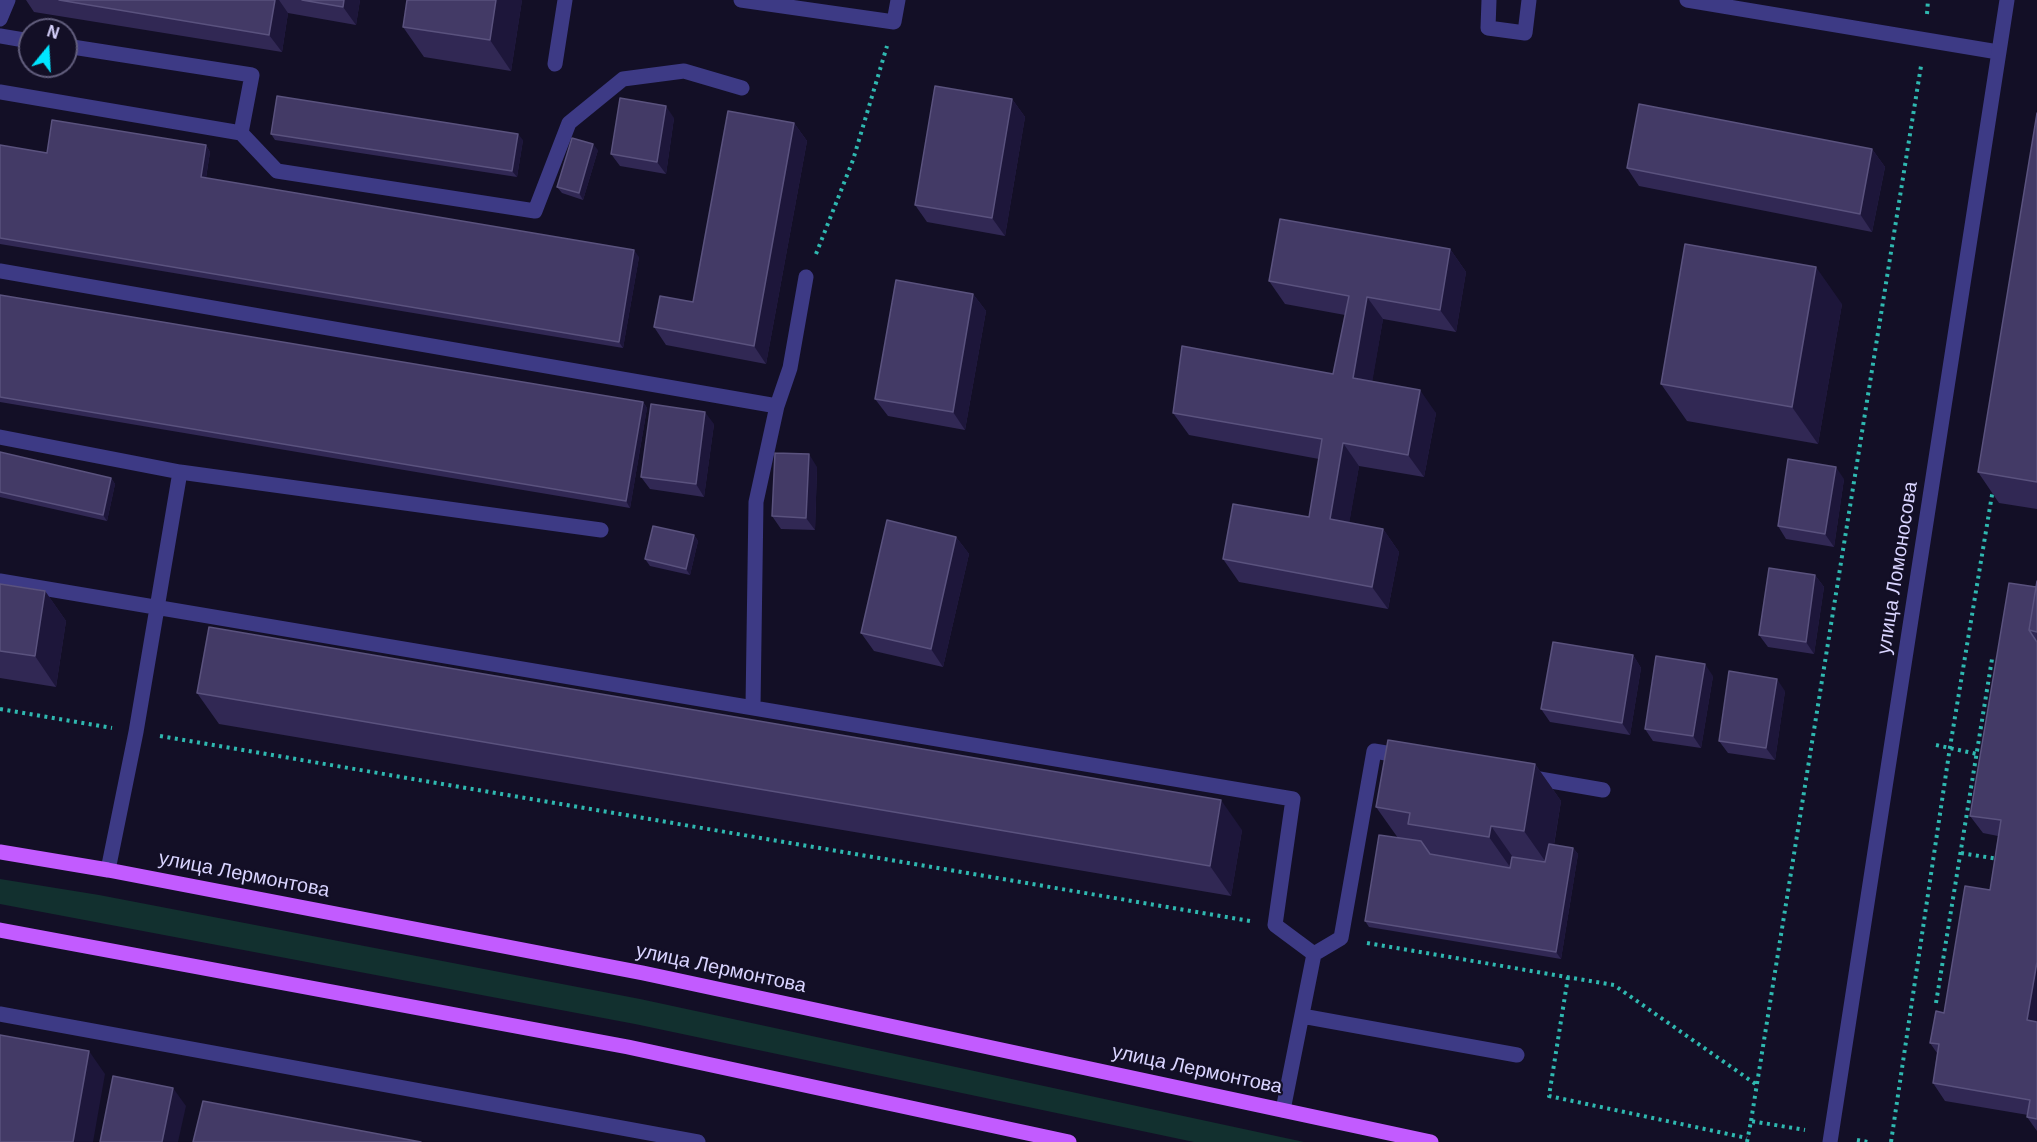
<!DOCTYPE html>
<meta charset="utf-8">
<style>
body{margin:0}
#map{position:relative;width:2037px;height:1142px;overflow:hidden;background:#130f26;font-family:Helvetica,sans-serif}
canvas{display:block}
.north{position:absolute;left:18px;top:18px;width:60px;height:60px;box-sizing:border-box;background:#130f26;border:2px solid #625e7d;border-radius:50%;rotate:18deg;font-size:16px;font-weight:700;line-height:24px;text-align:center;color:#d9d4ff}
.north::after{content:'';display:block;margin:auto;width:21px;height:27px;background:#00e5ff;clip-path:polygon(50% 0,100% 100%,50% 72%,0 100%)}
</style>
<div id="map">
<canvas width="2037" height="1142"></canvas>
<div class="north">N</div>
</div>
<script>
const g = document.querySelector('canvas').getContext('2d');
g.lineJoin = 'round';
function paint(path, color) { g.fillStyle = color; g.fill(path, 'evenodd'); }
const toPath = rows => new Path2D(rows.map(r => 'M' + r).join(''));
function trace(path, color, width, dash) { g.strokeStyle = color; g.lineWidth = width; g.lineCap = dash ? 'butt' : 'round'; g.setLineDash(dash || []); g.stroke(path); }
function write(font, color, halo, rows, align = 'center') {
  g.font = font + ' Helvetica,sans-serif'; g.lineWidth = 4.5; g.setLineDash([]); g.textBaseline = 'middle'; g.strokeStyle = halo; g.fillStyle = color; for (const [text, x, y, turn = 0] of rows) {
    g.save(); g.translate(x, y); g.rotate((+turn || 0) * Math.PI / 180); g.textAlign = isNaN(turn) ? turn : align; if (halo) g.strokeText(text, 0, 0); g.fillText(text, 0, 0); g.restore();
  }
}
const green = toPath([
 [0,879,99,895,640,999,1304,1142,1194,1142,635,1024,0,904]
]);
const path = toPath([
 [1927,14,1928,0],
 [816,254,853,160,887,46],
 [0,709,112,728],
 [160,736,1250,921],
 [1936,745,1977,754],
 [1961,853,1998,859],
 [1367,943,1614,985,1757,1085],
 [1568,977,1549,1096,1747,1138],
 [1936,1003,1992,659],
 [1751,1121,1921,66],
 [1857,1140,1868,1142],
 [1747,1142,1751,1121,1805,1130],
 [1891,1142,1950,747,1993,489]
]);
const service = toPath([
 [741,0,894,22,898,0],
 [1489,0,1488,28,1525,33,1529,0],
 [1687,0,1998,52],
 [0,19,8,0],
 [0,36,30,41],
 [555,64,565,0],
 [0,92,241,133,252,75,66,46],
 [241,133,277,171,535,211,569,123,623,79,684,71,742,88],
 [0,271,777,406],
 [0,437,180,472,601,530],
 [0,581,1293,799,1275,925,1314,954,1283,1110],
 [753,706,756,502,777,406,790,368,806,277],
 [1528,777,1603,790],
 [108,870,136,732,180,472],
 [1314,954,1341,938,1374,751,1404,756],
 [0,1014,698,1142],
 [1302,1016,1517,1055]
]);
const tertiary = toPath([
 [1830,1142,2007,0]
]);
const primary = toPath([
 [0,852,108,870,643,973,1431,1142],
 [0,930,628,1047,1069,1142]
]);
const wall = toPath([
 [26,0,360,0,356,25,288,13,282,52,34,12],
 [522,0,511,71,424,57,403,27],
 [1012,99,1025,117,1005,236,927,222,915,205],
 [2037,113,2037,509,1999,503,1978,472],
 [674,118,666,174,620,166,611,154],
 [794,123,807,141,766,364,666,345,654,327,693,302],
 [271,134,523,140,517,177,275,140],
 [0,145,47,153,206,145,210,152,206,178,639,257,623,348,0,244],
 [1872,149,1885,167,1872,232,1639,186,1627,168],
 [598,150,583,200,562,193,557,187],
 [1450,249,1466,272,1456,332,1383,319,1372,381,1436,413,1424,477,1359,466,1349,523,1383,529,1399,552,1388,609,1239,582,1223,559,1309,517,1319,459,1189,435,1173,413,1333,374,1345,315,1285,304,1269,281],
 [973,294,986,311,965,430,888,416,875,399],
 [0,295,643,402,647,408,630,508,0,402],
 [1842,304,1818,444,1687,421,1661,384],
 [714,424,704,497,650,489,641,477],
 [0,452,111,478,115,484,107,521,0,497],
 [817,467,815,530,781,529,772,516],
 [1844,479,1834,547,1786,539,1778,526],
 [694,535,698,541,690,575,650,566,645,559],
 [956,537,969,554,943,667,874,651,861,633],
 [1815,575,1824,587,1814,654,1768,647,1759,635],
 [2037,581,2037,1131,2027,1117,2028,1115,1945,1101,1933,1083,1937,1053,1930,1043,1944,1013,1990,890,1998,836,1983,833,1970,816],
 [0,584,45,591,66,621,56,687,0,678],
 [1633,655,1641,668,1630,735,1550,722,1541,709],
 [1713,676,1701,748,1653,741,1645,729],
 [1785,691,1775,760,1728,753,1719,741],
 [197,693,1242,830,1231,896,219,724],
 [1535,764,1561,801,1554,845,1573,848,1578,854,1561,959,1369,927,1365,921,1398,838,1376,807]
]);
const shadedWall = toPath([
 [275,0,279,0,288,13,282,52,269,35],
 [344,0,360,0,356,25,343,7],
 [496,0,522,0,511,71,490,40],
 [1012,99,1025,117,1005,236,992,218],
 [666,106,674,118,666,174,657,162],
 [794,123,807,141,766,364,754,346],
 [518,134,523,140,517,177,512,171],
 [593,144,598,150,583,200,579,193],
 [206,145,210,152,205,183,201,177],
 [1872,149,1885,167,1872,232,1860,214],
 [1450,249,1466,272,1456,332,1440,310],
 [634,250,639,257,623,348,619,342],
 [1816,267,1842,304,1818,444,1792,407],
 [973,294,986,311,965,430,953,412],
 [1367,297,1383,319,1369,401,1353,378],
 [1420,390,1436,413,1424,477,1408,455],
 [643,402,647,408,630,508,626,501],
 [705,412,714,424,704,497,696,484],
 [1343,443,1359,466,1346,542,1330,519],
 [809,454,817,467,815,530,806,518],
 [1836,467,1844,479,1834,547,1825,534],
 [111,478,115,484,107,521,103,515],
 [1383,529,1399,552,1388,609,1372,587],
 [694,535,698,541,690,575,686,569],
 [956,537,969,554,943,667,931,649],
 [1815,575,1824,587,1814,654,1806,642],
 [45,591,66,621,56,687,35,656],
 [1633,655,1641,668,1630,735,1622,723],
 [1705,664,1713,676,1701,748,1693,736],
 [1777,679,1785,691,1775,760,1766,748],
 [1535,764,1561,801,1550,868,1524,831],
 [1221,800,1242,830,1231,896,1210,866],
 [1491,826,1517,863,1515,874,1489,837],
 [1573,848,1578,854,1561,959,1556,952],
 [2037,962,2037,1034,2027,1020],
 [89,1051,105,1074,93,1142,73,1142],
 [173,1088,186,1106,178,1142,162,1142]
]);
const building = toPath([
 [59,0,275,0,269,35,59,0],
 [302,0,344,0,343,7,302,0],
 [407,0,496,0,490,40,403,27,407,0],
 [935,86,1012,99,992,218,915,205,935,86],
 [277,96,518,134,512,171,271,134,277,96],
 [620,98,666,106,657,162,611,154,620,98],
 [1639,104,1872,149,1860,214,1627,168,1639,104],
 [728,111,794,123,754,346,654,327,660,296,693,302,728,111],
 [2037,113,2037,482,1978,472,2037,113],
 [52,120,206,145,201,177,634,250,619,342,0,238,0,145,47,153,52,120],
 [572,138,593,144,579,193,557,187,572,138],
 [1280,219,1450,249,1440,310,1367,297,1353,378,1420,390,1408,455,1343,443,1330,519,1383,529,1372,587,1223,559,1233,504,1309,517,1322,439,1173,413,1182,346,1333,374,1349,296,1269,281,1280,219],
 [1685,244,1816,267,1792,407,1661,384,1685,244],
 [896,280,973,294,953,412,875,399,896,280],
 [0,295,643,402,626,501,0,397,0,295],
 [651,404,705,412,696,484,641,477,651,404],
 [0,452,111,478,103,515,0,492,0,452],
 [775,453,809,454,806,518,772,516,775,453],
 [1788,459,1836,467,1825,534,1778,526,1788,459],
 [887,520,956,537,931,649,861,633,887,520],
 [653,526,694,535,686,569,645,559,653,526],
 [1769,568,1815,575,1806,642,1759,635,1769,568],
 [2037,581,2037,632,2029,630,2037,581],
 [2009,583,2036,587,2029,630,2037,642,2037,962,2027,1020,2037,1022,2037,1119,2027,1117,2030,1100,1933,1083,1939,1044,1930,1043,1936,1011,1944,1013,1965,886,1990,890,2001,820,1970,816,2009,583],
 [0,584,45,591,35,656,0,651,0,584],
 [209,627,1221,800,1210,866,197,693,209,627],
 [1553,642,1633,655,1622,723,1541,709,1553,642],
 [1656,656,1705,664,1693,736,1645,729,1656,656],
 [1729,671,1777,679,1766,748,1719,741,1729,671],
 [1388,740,1535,764,1524,831,1491,826,1489,837,1408,824,1410,813,1376,807,1388,740],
 [1379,835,1421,841,1430,854,1510,868,1512,857,1545,862,1549,844,1573,848,1556,952,1365,921,1379,835],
 [0,1035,89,1051,73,1142,0,1142,0,1035],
 [113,1076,173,1088,162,1142,100,1142,113,1076],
 [203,1101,421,1142,193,1142,203,1101]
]);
const streetNames = [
 ["улица Ломоносова",1898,568,-81],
 ["улица Лермонтова",244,875,11],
 ["улица Лермонтова",721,969,12],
 ["улица Лермонтова",1197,1070,12]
];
paint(green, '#12302f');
trace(path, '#2fb8b0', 4, [3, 4.5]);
trace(service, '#3d3a85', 15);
trace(tertiary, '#3d3a85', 15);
trace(primary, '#c25bff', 15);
paint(wall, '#312854');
paint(shadedWall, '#1d163a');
paint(building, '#433a66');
trace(building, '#5a527e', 1.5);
write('20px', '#d9d4ff', '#130f26', streetNames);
</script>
